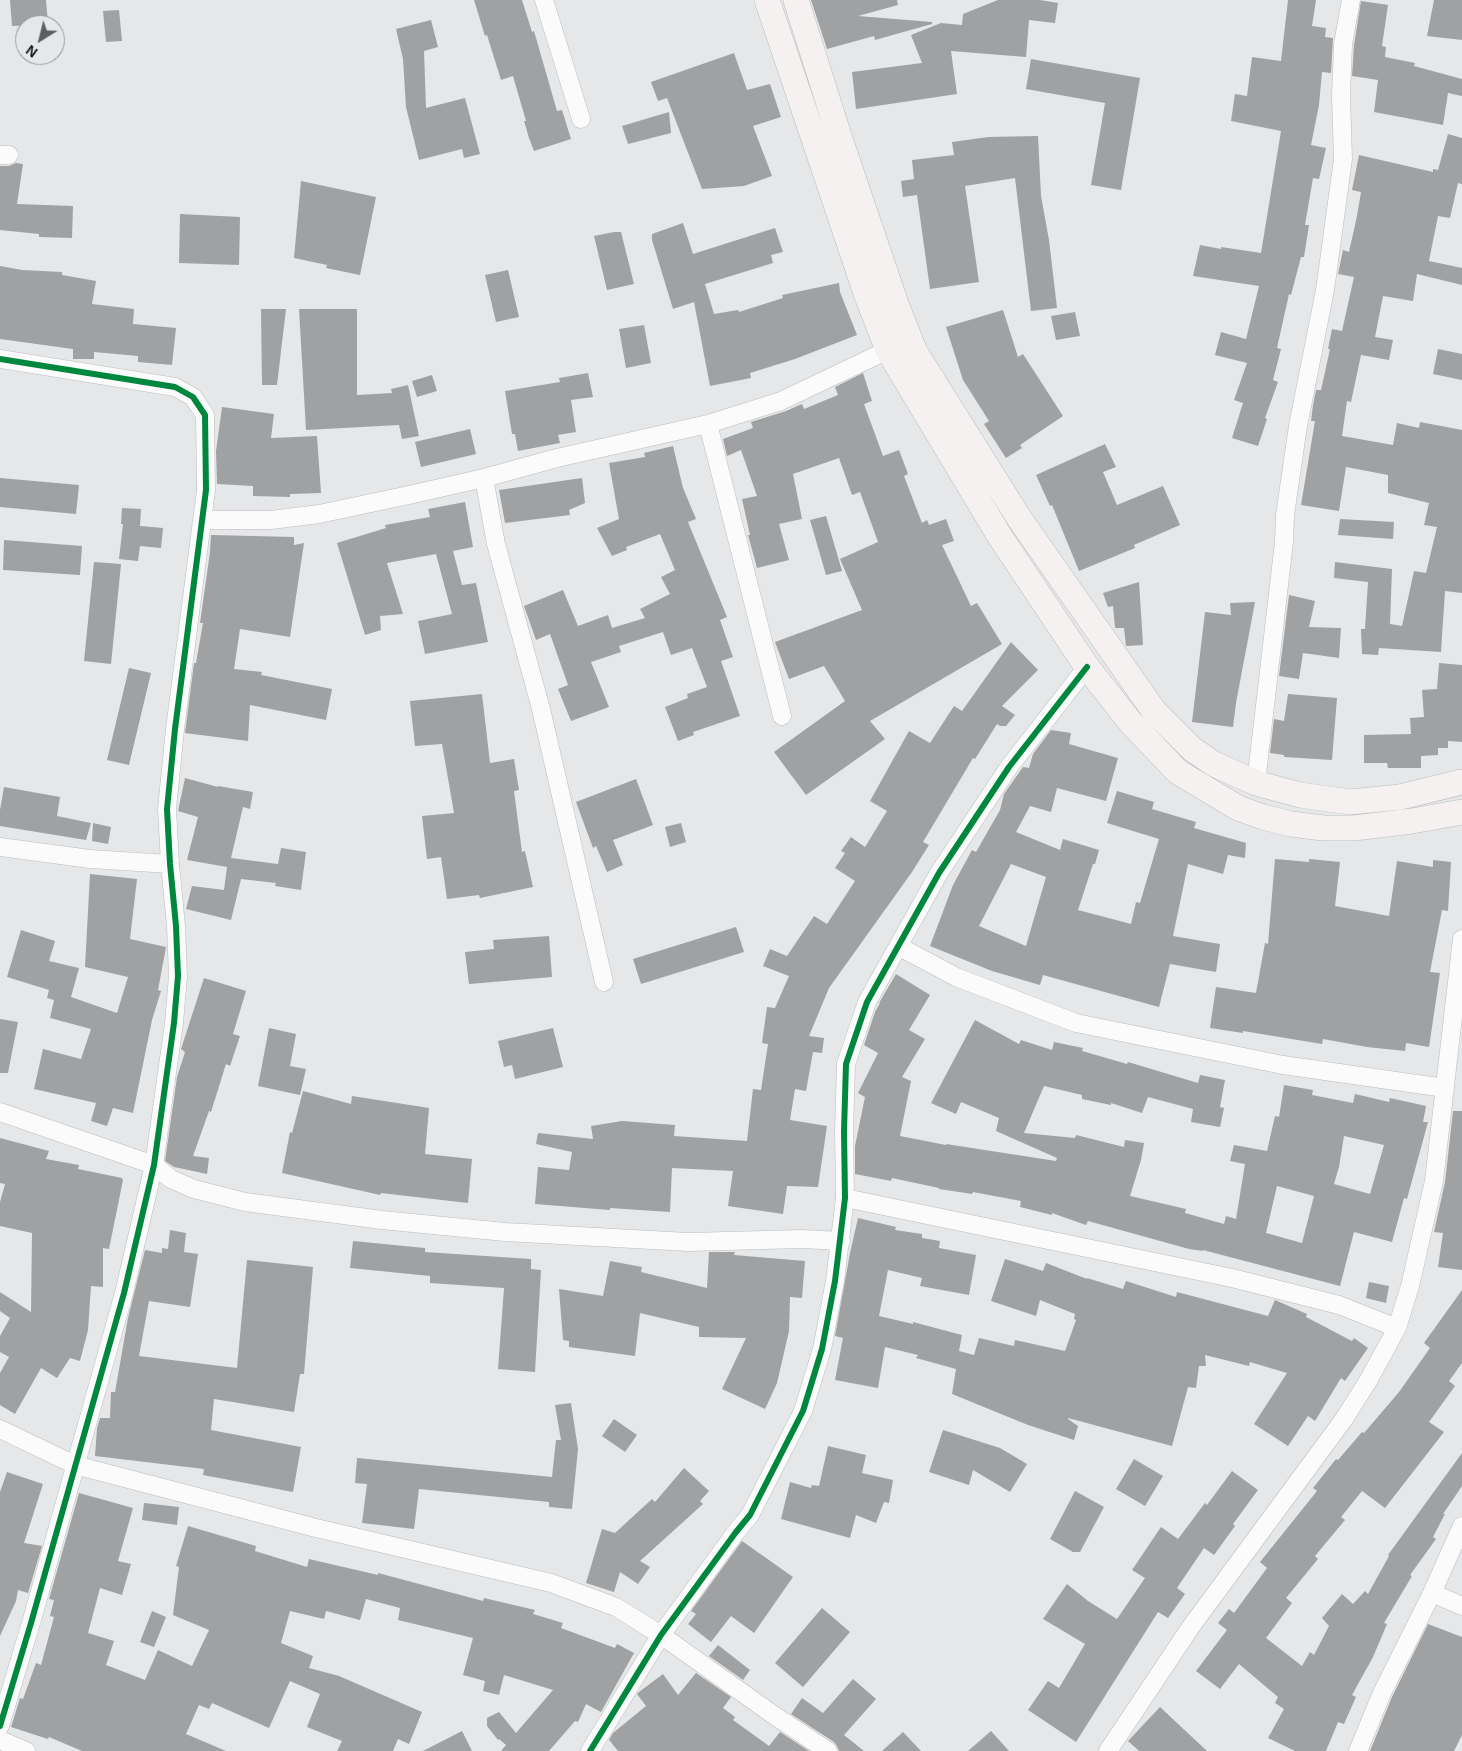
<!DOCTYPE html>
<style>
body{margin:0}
#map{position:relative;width:1462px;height:1751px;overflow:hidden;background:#e6e7e8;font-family:Helvetica,sans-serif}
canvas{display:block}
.north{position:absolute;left:15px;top:15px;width:50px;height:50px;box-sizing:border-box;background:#e5e7e9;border:1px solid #919394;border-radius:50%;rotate:216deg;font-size:14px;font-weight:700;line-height:20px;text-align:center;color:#131415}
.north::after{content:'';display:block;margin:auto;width:18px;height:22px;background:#5d5e5f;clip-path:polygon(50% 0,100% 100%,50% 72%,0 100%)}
</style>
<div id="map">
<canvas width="1462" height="1751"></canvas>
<div class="north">N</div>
</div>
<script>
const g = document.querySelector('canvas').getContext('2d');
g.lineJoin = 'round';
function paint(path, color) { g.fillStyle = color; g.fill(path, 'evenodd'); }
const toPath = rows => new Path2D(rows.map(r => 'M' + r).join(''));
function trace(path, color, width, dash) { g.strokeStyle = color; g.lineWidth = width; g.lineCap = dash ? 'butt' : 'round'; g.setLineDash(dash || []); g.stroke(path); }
const building = toPath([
 [10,0,46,0,48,24,12,26],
 [474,0,522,0,532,32,534,31,557,111,562,110,571,139,534,151,529,138,524,121,526,121,513,76,501,80,487,35,485,36],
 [811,0,897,0,898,5,858,16,932,22,932,24,875,40,874,36,827,49],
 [998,0,1040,0,1058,3,1055,23,1029,20,1026,57,951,51,957,94,856,109,852,72,922,63,911,35,941,23,962,25,963,14],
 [1288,0,1316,0,1312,26,1326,28,1325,37,1333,38,1331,73,1322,72,1319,105,1311,145,1326,148,1319,179,1313,178,1305,225,1309,225,1304,257,1301,257,1291,295,1289,294,1277,348,1281,349,1273,380,1278,382,1265,418,1267,419,1258,446,1232,438,1243,403,1234,400,1247,363,1215,355,1221,332,1246,339,1259,286,1193,276,1200,245,1221,249,1221,247,1261,253,1281,131,1231,121,1235,94,1247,96,1252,57,1281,61],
 [1434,0,1462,0,1462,40,1427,36],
 [1361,1,1388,5,1382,46,1386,47,1385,57,1415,63,1414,66,1462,79,1462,96,1448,93,1443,125,1374,112,1378,80,1352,76,1354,45],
 [119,10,122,41,106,42,103,11],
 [431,20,438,47,424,51,426,108,465,98,480,154,464,158,462,149,419,160,406,107,403,59,396,29],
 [734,53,747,90,770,84,781,117,753,126,772,176,744,186,702,189,667,98,658,101,651,82],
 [1031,59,1140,78,1121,190,1091,185,1105,103,1026,89],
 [669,112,671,133,628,144,622,126],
 [1448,134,1462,138,1462,184,1458,183,1450,218,1438,216,1429,261,1462,268,1462,285,1417,274,1413,301,1383,296,1375,337,1393,340,1389,360,1361,355,1351,402,1347,401,1342,436,1393,445,1397,423,1419,428,1420,422,1462,430,1462,593,1445,591,1441,652,1379,648,1378,655,1362,654,1361,629,1365,629,1368,582,1334,578,1335,562,1392,569,1390,624,1402,626,1414,571,1426,573,1437,527,1424,525,1429,503,1388,493,1388,475,1346,467,1339,511,1301,505,1315,421,1311,421,1313,405,1316,390,1321,390,1330,349,1328,349,1332,329,1342,331,1354,277,1338,274,1343,250,1349,252,1357,216,1361,192,1352,190,1359,155,1433,172,1433,169,1438,170],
 [1038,136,1041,196,1049,240,1057,308,1031,311,1015,178,965,186,979,282,930,289,917,195,903,197,901,181,914,179,912,160,954,155,952,142,988,137],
 [16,163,23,164,17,204,73,206,72,238,39,237,39,234,0,230,0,166,9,166],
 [301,181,376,197,360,275,326,268,327,265,294,258],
 [180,214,240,217,239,265,179,263],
 [683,223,693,254,775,228,783,252,771,255,773,263,705,284,714,314,738,310,739,312,783,298,782,295,839,283,840,292,857,335,795,359,750,373,751,378,710,386,694,302,673,309,652,240,652,234],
 [614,232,621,232,634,284,607,290,594,236],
 [0,266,22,270,62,272,62,275,96,281,92,304,134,309,133,324,176,328,172,365,138,362,138,356,94,352,94,359,73,359,73,349,0,339],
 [508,270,519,317,496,322,485,275],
 [261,309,286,309,277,385,262,385],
 [299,309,357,309,357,395,392,393,391,389,408,385,419,436,402,439,399,425,306,430],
 [1003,310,1018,357,1023,354,1063,416,1020,445,1022,448,1006,458,984,424,989,421,963,380,946,327],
 [1075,312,1080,336,1056,340,1051,316],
 [644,325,651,363,626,368,619,329],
 [1438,349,1462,354,1462,380,1433,374],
 [588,373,593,397,571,400,576,432,558,435,560,443,518,451,515,434,512,434,505,391,560,382,559,378],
 [863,373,872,401,864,404,883,456,899,450,908,474,904,476,922,523,927,520,929,525,946,519,954,541,942,545,971,606,977,603,1002,644,870,721,885,739,806,795,774,752,845,701,824,666,789,679,775,642,862,610,840,559,878,542,860,492,852,495,839,458,793,474,802,519,779,524,789,560,757,568,748,535,750,535,742,499,757,496,741,450,727,456,723,439,753,428,751,422,786,411,802,404,804,409,838,395,835,387],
 [432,375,437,391,417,397,412,381],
 [222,407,274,414,271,438,317,436,321,493,290,494,290,497,253,496,253,486,217,484,216,451],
 [470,429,476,454,421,467,415,442],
 [1105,444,1116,467,1103,472,1117,505,1163,486,1180,525,1134,545,1135,548,1079,571,1052,505,1050,506,1036,475],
 [673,446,683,488,696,519,688,522,727,617,720,620,733,657,721,661,740,716,693,732,694,735,678,741,665,707,688,698,687,694,707,687,692,648,671,655,663,632,619,646,621,652,591,662,609,707,571,721,558,689,568,685,550,634,536,640,524,606,563,590,578,626,608,615,612,628,645,618,640,609,670,594,661,577,675,570,660,534,626,547,627,550,612,556,597,528,619,519,609,463,645,457,644,453],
 [0,478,79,485,76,514,0,507],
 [582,478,585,503,569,510,570,515,505,523,499,490],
 [465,502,473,547,453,551,462,585,476,583,488,642,425,654,418,621,452,614,436,554,387,563,403,614,380,616,381,630,365,635,337,543,386,528,385,525,430,517,428,509],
 [122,508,141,509,140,526,163,528,161,548,140,546,138,561,119,559,123,524,121,524],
 [826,516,842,571,826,575,810,520],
 [1340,519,1394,522,1393,539,1338,535],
 [211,535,294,537,294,545,304,543,290,637,240,629,234,669,262,672,261,675,332,689,326,720,250,705,248,741,185,733,194,663,196,663,203,623,200,623,210,552],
 [4,540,82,546,80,575,3,570],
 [94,562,121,564,111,664,84,661],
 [1139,582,1143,645,1126,646,1124,628,1115,628,1113,606,1108,607,1103,593],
 [1289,595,1315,601,1309,627,1341,628,1339,658,1303,653,1299,679,1279,676],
 [1255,602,1236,703,1233,727,1192,722,1205,612,1231,615,1230,603],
 [1011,642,1038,670,1002,706,1015,715,1006,726,1000,726,997,724,975,759,973,758,923,842,929,845,912,872,829,988,809,1036,824,1038,822,1053,813,1052,806,1091,795,1089,790,1120,827,1126,818,1187,787,1186,783,1214,728,1206,733,1171,672,1168,670,1212,610,1208,610,1210,535,1204,538,1167,569,1170,572,1152,536,1144,538,1133,593,1139,591,1126,622,1121,675,1125,674,1136,747,1141,753,1089,761,1090,768,1044,762,1043,767,1007,775,1008,789,976,763,966,770,949,787,956,814,916,827,924,855,881,835,868,845,853,841,851,851,837,865,847,887,811,870,801,909,731,930,743,954,706,962,711],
 [1439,663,1462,665,1462,742,1448,741,1448,748,1438,748,1438,755,1421,756,1421,768,1388,768,1387,763,1364,763,1364,735,1411,734,1410,718,1424,717,1422,690,1437,689],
 [129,668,151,673,129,765,107,760],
 [482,694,490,763,514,759,519,790,514,791,522,852,525,851,533,887,480,898,479,895,447,899,441,857,427,859,422,816,454,813,442,744,415,746,410,701],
 [1288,694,1337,698,1332,760,1284,757,1284,755,1270,753,1274,719,1284,721],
 [1051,730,1071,733,1069,744,1118,758,1106,801,1057,788,1051,812,1030,806,1016,832,1060,850,1063,839,1099,850,1095,864,1093,864,1078,910,1131,924,1136,902,1140,903,1159,839,1107,823,1117,791,1154,802,1152,809,1196,822,1194,828,1246,843,1245,858,1228,855,1223,874,1188,864,1173,936,1220,944,1216,972,1170,964,1159,1007,1043,975,1040,985,992,971,930,946,953,885,972,850,976,852,1000,810,1004,794,1023,767,1029,768,1033,754],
 [1011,864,1046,877,1026,946,979,926],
 [185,778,218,787,218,786,253,792,250,809,243,807,231,858,278,864,281,848,306,852,301,890,275,886,276,883,241,879,231,920,186,909,192,886,224,890,227,867,187,860,198,817,178,811],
 [636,779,653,825,613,840,623,865,607,872,596,846,593,848,576,802],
 [4,787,60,797,57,816,91,823,86,840,0,826,0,810],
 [93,823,111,827,108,844,92,841],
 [681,823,686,842,670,847,665,827],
 [1275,859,1309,862,1309,859,1340,862,1335,906,1389,916,1397,861,1433,867,1433,860,1451,862,1448,911,1442,910,1430,972,1440,973,1429,1047,1406,1043,1405,1051,1367,1047,1323,1039,1322,1044,1243,1031,1243,1033,1210,1028,1216,987,1256,993,1265,943,1268,944],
 [90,874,137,879,130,939,166,947,158,990,161,991,152,1020,133,1113,113,1108,107,1126,91,1121,96,1103,34,1089,43,1049,81,1059,91,1029,50,1018,54,1000,47,998,49,990,7,977,21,930,55,941,49,961,79,968,71,997,117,1013,128,977,85,967],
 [736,927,744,952,641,984,633,959],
 [549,936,552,977,469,984,465,952,494,949,493,940],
 [896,974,930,995,909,1030,925,1039,902,1077,911,1081,900,1136,946,1145,946,1144,1056,1161,1057,1158,996,1131,999,1118,961,1102,956,1114,931,1103,975,1020,1019,1044,1021,1040,1052,1050,1054,1042,1083,1048,1082,1051,1127,1064,1128,1062,1198,1083,1200,1075,1225,1080,1220,1107,1224,1108,1220,1127,1191,1122,1193,1109,1148,1097,1142,1113,1111,1103,1111,1105,1082,1099,1082,1095,1044,1086,1024,1133,1075,1138,1076,1135,1124,1147,1125,1140,1144,1143,1141,1160,1130,1196,1186,1209,1185,1213,1224,1224,1226,1216,1236,1219,1245,1164,1230,1161,1234,1145,1267,1151,1275,1116,1279,1117,1284,1085,1313,1090,1312,1095,1353,1103,1355,1094,1389,1102,1390,1098,1426,1106,1423,1122,1428,1122,1407,1199,1404,1198,1392,1242,1354,1232,1340,1286,1203,1250,1203,1251,1189,1249,1088,1221,1086,1225,1052,1213,1052,1215,1020,1207,1021,1201,973,1192,972,1194,939,1189,939,1188,892,1178,891,1181,855,1174,855,1146,865,1097,858,1093,878,1053,864,1045,875,1012,880,1003,879,1003],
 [1344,1136,1384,1145,1370,1194,1334,1184,1339,1167],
 [1277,1186,1314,1196,1302,1243,1266,1233],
 [204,978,246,991,233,1034,240,1036,230,1066,226,1064,211,1112,209,1111,193,1156,209,1158,207,1174,174,1167,165,1161,177,1077,185,1052,181,1049],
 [0,1019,18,1022,8,1073,0,1073],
 [269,1028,296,1034,290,1066,306,1069,300,1095,258,1086],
 [553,1028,563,1067,515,1079,512,1065,504,1067,498,1041],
 [303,1091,351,1104,352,1096,429,1108,425,1154,472,1159,468,1203,381,1193,380,1195,282,1173,290,1132,292,1133],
 [1453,1111,1462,1111,1462,1270,1438,1267,1443,1233,1434,1232,1445,1182],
 [0,1138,49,1151,46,1159,79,1165,78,1169,122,1178,123,1180,109,1249,103,1248,103,1287,91,1286,88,1330,80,1361,70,1358,57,1378,41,1368,15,1414,0,1405,0,1373,9,1357,0,1352,0,1336,10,1318,0,1311,0,1292,31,1312,32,1233,0,1226,0,1202,5,1184,0,1183],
 [858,1218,896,1227,895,1230,922,1234,922,1238,940,1241,939,1248,976,1255,969,1295,920,1286,922,1278,888,1270,879,1316,913,1324,913,1322,962,1335,959,1351,974,1355,979,1338,1014,1346,1015,1340,1065,1351,1076,1320,1074,1319,1075,1314,1040,1300,1036,1316,991,1301,1005,1259,1043,1271,1046,1263,1087,1279,1087,1278,1123,1289,1126,1281,1176,1297,1177,1292,1268,1316,1275,1300,1307,1314,1306,1317,1352,1341,1354,1338,1368,1348,1345,1381,1341,1378,1315,1421,1308,1416,1288,1446,1254,1424,1287,1373,1250,1362,1249,1366,1205,1355,1206,1366,1199,1366,1196,1388,1188,1387,1172,1446,1068,1418,1068,1419,1078,1426,1074,1440,1028,1425,952,1394,956,1369,916,1358,918,1355,885,1347,878,1388,835,1380,843,1338,835,1336,850,1253],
 [170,1230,186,1233,184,1252,198,1254,190,1307,149,1301,139,1356,237,1368,247,1260,313,1267,304,1374,300,1374,294,1412,214,1399,211,1430,301,1447,293,1492,203,1475,204,1469,95,1456,97,1428,100,1418,110,1418,111,1392,115,1392,128,1318,145,1250,162,1253,162,1248,168,1249],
 [353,1241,425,1248,425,1252,531,1259,531,1269,541,1270,535,1372,498,1369,504,1288,430,1283,430,1276,350,1268],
 [709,1252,735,1252,734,1255,805,1261,802,1298,790,1297,789,1331,777,1383,765,1409,722,1389,746,1338,699,1337,699,1327,640,1313,635,1356,569,1347,569,1341,563,1340,559,1289,603,1296,610,1261,642,1267,641,1272,707,1288],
 [1369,1282,1389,1286,1386,1303,1366,1298],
 [1462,1290,1462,1363,1449,1381,1455,1386,1429,1422,1444,1432,1385,1508,1362,1491,1341,1517,1345,1520,1315,1556,1318,1559,1286,1598,1292,1603,1266,1638,1302,1666,1310,1652,1314,1655,1329,1626,1322,1618,1342,1594,1353,1604,1365,1591,1368,1594,1389,1556,1388,1555,1462,1453,1462,1486,1443,1514,1445,1514,1433,1537,1436,1539,1410,1575,1412,1576,1384,1623,1387,1624,1373,1657,1352,1695,1356,1697,1344,1724,1338,1722,1326,1751,1295,1751,1268,1738,1284,1709,1275,1703,1278,1697,1239,1664,1220,1689,1196,1671,1227,1630,1218,1623,1229,1609,1234,1613,1267,1568,1260,1562,1317,1491,1313,1488,1336,1459,1338,1460,1362,1432,1364,1433,1399,1392,1430,1348,1424,1343],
 [571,1403,578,1449,572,1509,549,1507,549,1502,419,1489,414,1529,362,1523,367,1484,355,1483,357,1458,552,1477,556,1440,561,1440,555,1405],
 [614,1419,637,1435,625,1452,602,1436],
 [943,1430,1000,1448,1027,1464,1010,1492,973,1470,969,1485,929,1472],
 [828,1446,866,1455,862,1473,893,1480,889,1503,884,1502,876,1523,856,1515,850,1538,781,1519,790,1482,811,1488,812,1485,819,1486],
 [1134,1459,1163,1476,1145,1506,1116,1489],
 [684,1468,709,1491,700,1501,703,1504,640,1561,650,1567,638,1584,620,1572,614,1592,586,1583,602,1529,615,1533,652,1499,655,1502],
 [1232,1471,1258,1490,1233,1524,1235,1526,1214,1555,1204,1548,1177,1588,1185,1594,1168,1618,1158,1612,1076,1742,1028,1710,1048,1681,1059,1688,1085,1644,1043,1619,1067,1584,1088,1601,1117,1619,1145,1578,1132,1570,1161,1527,1178,1539,1205,1503,1207,1505],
 [7,1472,43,1484,24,1543,42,1546,28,1593,18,1590,16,1601,0,1636,0,1492],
 [1075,1491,1104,1507,1080,1552,1073,1552,1050,1539],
 [79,1493,133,1508,118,1561,131,1564,122,1595,100,1588,88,1633,114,1641,106,1665,145,1680,158,1650,192,1666,209,1630,173,1615,179,1567,176,1566,188,1526,256,1546,255,1551,307,1567,309,1559,378,1575,378,1573,483,1601,484,1598,535,1610,533,1614,563,1623,561,1628,615,1648,617,1644,634,1653,601,1712,586,1704,578,1722,575,1721,549,1751,501,1751,506,1745,499,1739,498,1740,487,1726,487,1718,499,1712,516,1733,553,1690,504,1675,499,1695,483,1691,485,1681,463,1675,473,1638,398,1620,400,1608,366,1599,360,1620,326,1611,324,1619,290,1611,281,1643,313,1656,309,1668,339,1676,422,1712,409,1744,398,1739,393,1751,337,1751,342,1741,307,1727,320,1694,290,1681,269,1728,212,1703,209,1709,199,1705,186,1734,226,1751,82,1751,49,1737,48,1739,11,1727,20,1698,23,1699,36,1663,41,1665,54,1617,50,1616,54,1600,49,1599],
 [144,1503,179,1507,177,1525,142,1520],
 [742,1541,793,1577,754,1633,731,1616,711,1642,688,1624,696,1614,691,1611],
 [822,1608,850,1632,803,1687,775,1663],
 [152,1611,166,1617,154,1647,140,1642],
 [1428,1624,1462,1637,1462,1735,1454,1751,1370,1751,1392,1697],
 [718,1645,750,1670,743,1680,709,1656],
 [696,1673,731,1697,723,1708,735,1717,733,1720,769,1746,780,1732,809,1751,618,1751,609,1740,613,1733,646,1706,637,1694,639,1692,663,1674,678,1695],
 [853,1679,876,1699,844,1735,864,1751,839,1751,837,1746,834,1742,791,1714,802,1698,823,1713],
 [1160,1707,1207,1751,1139,1751,1128,1741],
 [462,1731,472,1751,423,1751],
 [991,1731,1009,1751,968,1751],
 [903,1732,921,1751,882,1751]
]);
const street = toPath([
 [544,0,581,119],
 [0,155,9,155],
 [0,359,175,387,193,397,205,415,206,490,175,729,167,809,170,864,176,926,178,976,174,1023,154,1165,124,1293,31,1623,0,1726],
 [708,424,782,716],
 [484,478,496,544,541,709,604,982],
 [202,520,271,520,319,514,409,495,484,478,557,458,708,424,781,401,888,350],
 [1256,783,1284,542,1285,515,1298,426,1325,290,1343,159,1341,96,1343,44,1351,0],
 [0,847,90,859,170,864],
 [898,946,956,977,1076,1023,1283,1065,1445,1088],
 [0,1112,154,1165,171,1179,194,1189,245,1202,382,1220,505,1232,688,1242,802,1239,841,1241],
 [845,1198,1232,1278,1339,1305,1397,1328],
 [0,1429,75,1465,316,1528,551,1583,616,1607,661,1635,775,1716,828,1751],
 [1432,1593,1462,1606],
 [0,1740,26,1751],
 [590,1751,661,1635,736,1532,750,1515,803,1411,822,1349,835,1281,845,1198,844,1131,846,1064,867,1002,939,873,1009,767,1087,667],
 [1108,1751,1190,1628,1344,1419,1368,1381,1397,1328,1410,1286,1434,1181,1462,939],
 [1358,1751,1382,1693,1432,1593,1462,1526]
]);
const secondary = toPath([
 [767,0,867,296,888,350,999,535,1087,667,1131,723,1178,772,1238,808,1263,817,1291,824,1323,828,1354,828,1412,821,1462,812],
 [796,0,840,139,896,304,915,352,1019,518,1154,711,1192,749,1214,764,1256,783,1300,795,1350,802,1400,797,1462,782]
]);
const cycleway = toPath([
 [0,359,175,387,193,397,205,415,206,490,175,729,167,809,170,864,176,926,178,976,174,1023,154,1165,124,1293,31,1623,0,1726],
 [590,1751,661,1635,736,1532,750,1515,803,1411,822,1349,835,1281,845,1198,844,1131,846,1064,867,1002,939,873,1009,767,1087,667]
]);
paint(building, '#a0a1a2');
trace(street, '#bbbcbd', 19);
trace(secondary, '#bbbcbd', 26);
trace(street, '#fbfbfc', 18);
trace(secondary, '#f5f1f1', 25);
trace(cycleway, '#00873e', 6);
</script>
